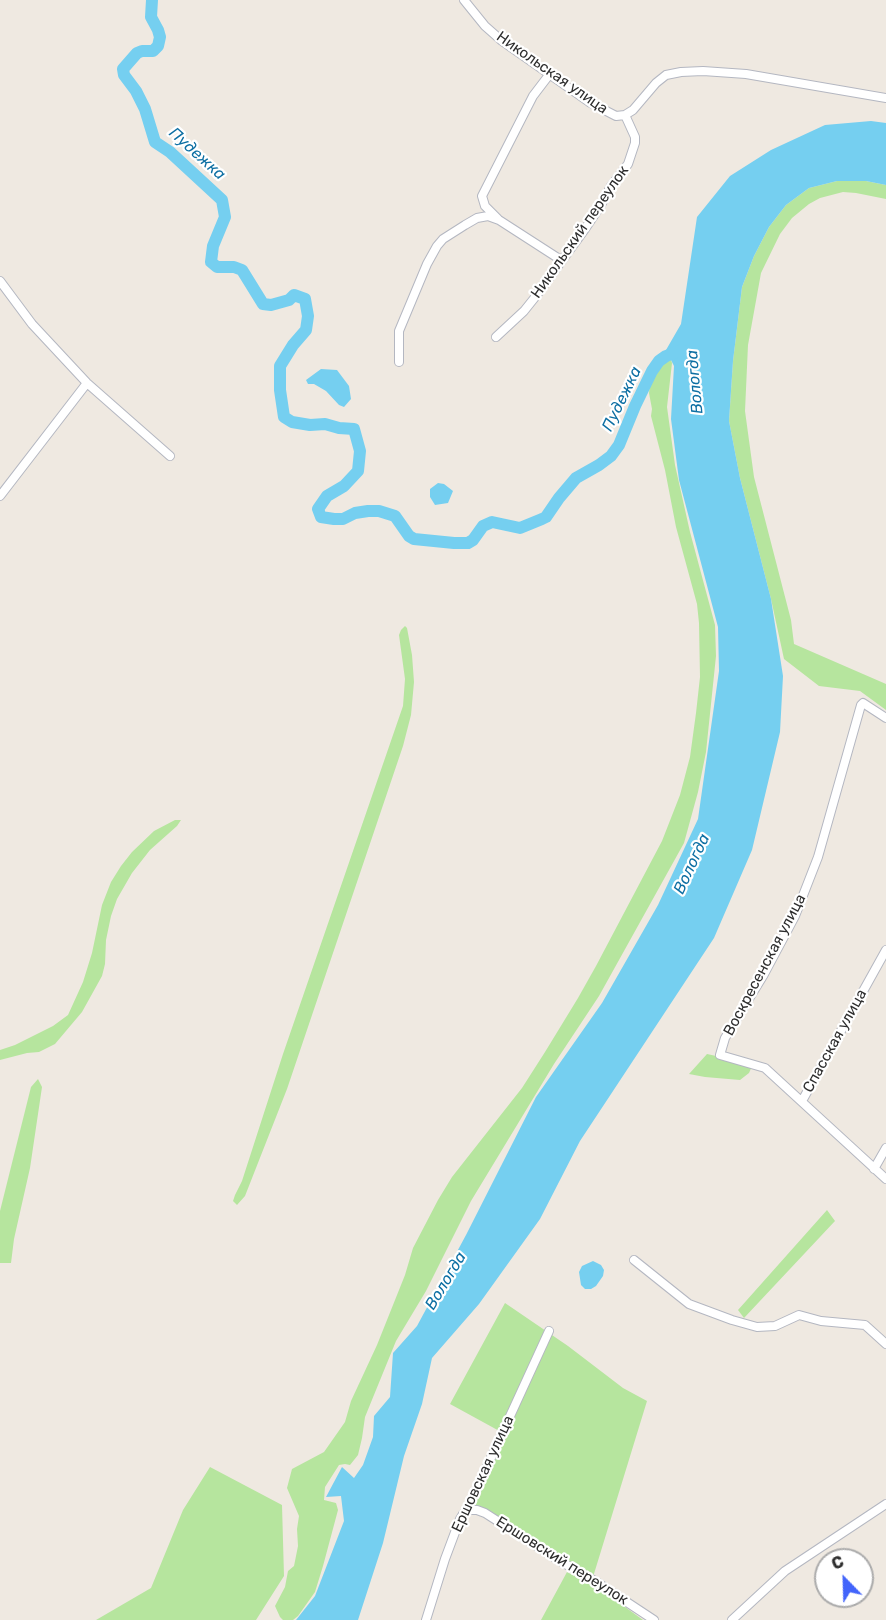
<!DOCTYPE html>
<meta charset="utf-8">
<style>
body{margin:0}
#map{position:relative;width:886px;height:1620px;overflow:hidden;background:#efe9e1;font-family:Rubik,sans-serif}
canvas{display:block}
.north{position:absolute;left:814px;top:1548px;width:60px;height:60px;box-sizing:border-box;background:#fff;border:2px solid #ababab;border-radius:50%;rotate:337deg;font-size:16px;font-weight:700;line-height:24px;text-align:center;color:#2e2e2e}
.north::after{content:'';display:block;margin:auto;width:21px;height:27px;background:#4264fb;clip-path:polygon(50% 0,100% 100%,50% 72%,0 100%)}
</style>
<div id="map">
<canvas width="886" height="1620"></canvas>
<div class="north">С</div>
</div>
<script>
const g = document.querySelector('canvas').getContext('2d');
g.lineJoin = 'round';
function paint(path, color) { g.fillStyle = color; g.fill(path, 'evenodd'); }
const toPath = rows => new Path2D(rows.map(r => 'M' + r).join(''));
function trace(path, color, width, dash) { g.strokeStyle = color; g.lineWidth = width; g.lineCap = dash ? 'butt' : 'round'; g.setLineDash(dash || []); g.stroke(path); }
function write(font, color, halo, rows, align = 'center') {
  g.font = font + ' Rubik,sans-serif'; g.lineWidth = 4.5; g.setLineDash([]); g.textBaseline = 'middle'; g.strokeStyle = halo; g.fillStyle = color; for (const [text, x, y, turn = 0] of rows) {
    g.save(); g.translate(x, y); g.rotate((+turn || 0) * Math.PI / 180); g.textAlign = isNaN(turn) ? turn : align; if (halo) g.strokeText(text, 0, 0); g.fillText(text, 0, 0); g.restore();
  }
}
const green = toPath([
 [837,181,866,181,886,185,886,199,856,193,843,192,820,198,809,204,792,218,780,234,761,273,748,345,745,411,754,477,791,620,794,644,886,684,886,710,860,691,819,686,784,659,771,599,740,478,729,421,733,361,742,287,754,256,769,227,786,205,809,188],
 [666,359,671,360,672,363,667,407,675,465,690,532,715,625,716,656,706,752,698,792,684,843,599,996,554,1064,471,1201,426,1291,396,1341,365,1417,362,1438,358,1455,350,1465,345,1464,339,1465,325,1487,324,1500,336,1503,338,1510,323,1566,315,1592,298,1616,293,1620,283,1620,280,1617,275,1606,285,1587,288,1571,294,1566,298,1546,297,1529,299,1516,287,1488,292,1469,324,1452,345,1422,351,1401,377,1345,405,1275,413,1248,438,1200,452,1177,522,1088,545,1052,578,998,596,966,662,841,680,795,690,757,696,713,700,677,699,623,697,604,676,527,665,470,651,416,652,409,649,393,650,382,661,362],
 [405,626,407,628,412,655,414,682,411,715,403,746,287,1089,245,1196,237,1205,233,1201,235,1195,242,1181,283,1054,403,706,405,679,399,635,401,630],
 [175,820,181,820,177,826,150,850,132,873,117,899,111,916,106,940,105,964,102,976,82,1012,55,1044,39,1052,27,1053,0,1060,0,1050,15,1045,53,1026,68,1015,83,982,92,953,102,905,111,882,121,866,132,852,154,831],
 [707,1054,753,1064,749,1073,740,1080,705,1077,689,1074],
 [38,1079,42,1087,30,1168,14,1239,11,1263,0,1263,0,1211,31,1087],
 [827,1210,835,1221,744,1318,738,1310],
 [505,1303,568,1346,623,1388,647,1401,593,1577,549,1552,473,1504,503,1433,450,1404],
 [210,1467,282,1505,284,1576,256,1620,96,1620,151,1588,183,1510],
 [567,1572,603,1591,643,1620,541,1620]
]);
const water = toPath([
 [871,121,886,123,886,185,866,181,837,181,809,188,786,205,769,227,754,256,742,287,733,361,729,421,740,478,771,599,783,676,780,732,752,850,714,938,580,1141,540,1219,479,1304,432,1358,422,1404,404,1456,383,1543,358,1620,296,1620,315,1596,344,1521,341,1496,326,1497,342,1467,354,1478,363,1465,373,1437,374,1416,390,1397,393,1353,417,1326,466,1235,536,1097,602,1003,658,905,698,819,719,671,718,627,679,480,671,419,674,366,666,350,681,324,697,217,730,176,771,150,825,125],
 [321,369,337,370,349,386,351,399,344,407,339,405,326,391,314,384,308,384,306,380],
 [438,483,444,484,453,491,448,503,435,505,430,497,430,489],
 [593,1261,601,1265,604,1270,603,1276,596,1286,591,1289,585,1289,581,1285,579,1272,582,1266]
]);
const river = toPath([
 [152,0,151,17,158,30,160,37,158,46,153,51,142,51,137,53,123,69,124,75,136,91,145,109,155,142,170,152,222,200,225,217,213,246,211,262,217,267,234,267,242,270,263,304,271,305,289,300,294,295,305,299,308,316,306,330,293,345,280,366,280,390,284,417,292,422,310,425,325,424,339,428,354,429,360,451,358,471,344,486,327,496,318,509,321,517,334,519,343,519,355,513,368,511,379,511,395,516,409,536,414,539,454,543,468,543,473,540,483,526,492,522,520,528,542,519,546,517,559,498,576,478,599,465,611,456,619,445,635,406,652,371,659,361,666,356,682,350]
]);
const street = toPath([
 [464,0,485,26,502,41,589,102,616,116,625,115,633,110,656,83,666,75,681,72,703,71,746,74,886,98],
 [498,219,485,206,482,196,533,96,549,75],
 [0,281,32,324,87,383,170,456],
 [496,337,524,311,536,296,585,229,601,205,611,186,628,164,635,143,635,137,625,115],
 [399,362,399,331,427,264,437,246,443,239,465,225,477,218,488,216,499,220,561,260],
 [0,496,87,383],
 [886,718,863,703,861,705,818,857,795,916,763,976,725,1038,720,1055,765,1068,886,1179],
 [802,1101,886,950],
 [874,1169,886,1148],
 [634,1260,689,1304,732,1320,757,1327,775,1326,799,1315,821,1321,865,1325,886,1344],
 [467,1510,477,1510,485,1513,560,1561,595,1581,654,1620],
 [426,1620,445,1559,460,1519,463,1514,467,1510,549,1331],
 [732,1620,785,1571,886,1504]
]);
const streetNames = [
 ["Никольская улица",552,73,35],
 ["Никольский переулок",580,232,-55],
 ["Воскресенская улица",765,965,-62],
 ["Спасская улица",835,1041,-61],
 ["Ершовская улица",483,1474,-65],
 ["Ершовский переулок",562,1561,32]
];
const waterNames = [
 ["Пудежка",197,154,42],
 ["Вологда",695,382,-95],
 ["Пудежка",622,399,-64],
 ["Вологда",692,864,-65],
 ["Вологда",446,1281,-59]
];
paint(green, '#b6e59e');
paint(water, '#75cff0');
trace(river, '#75cff0', 12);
trace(street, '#b4b7c1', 10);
trace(street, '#fff', 8);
write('15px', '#2e2e2e', '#fff', streetNames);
write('italic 16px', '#0d6fa3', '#fff', waterNames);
</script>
